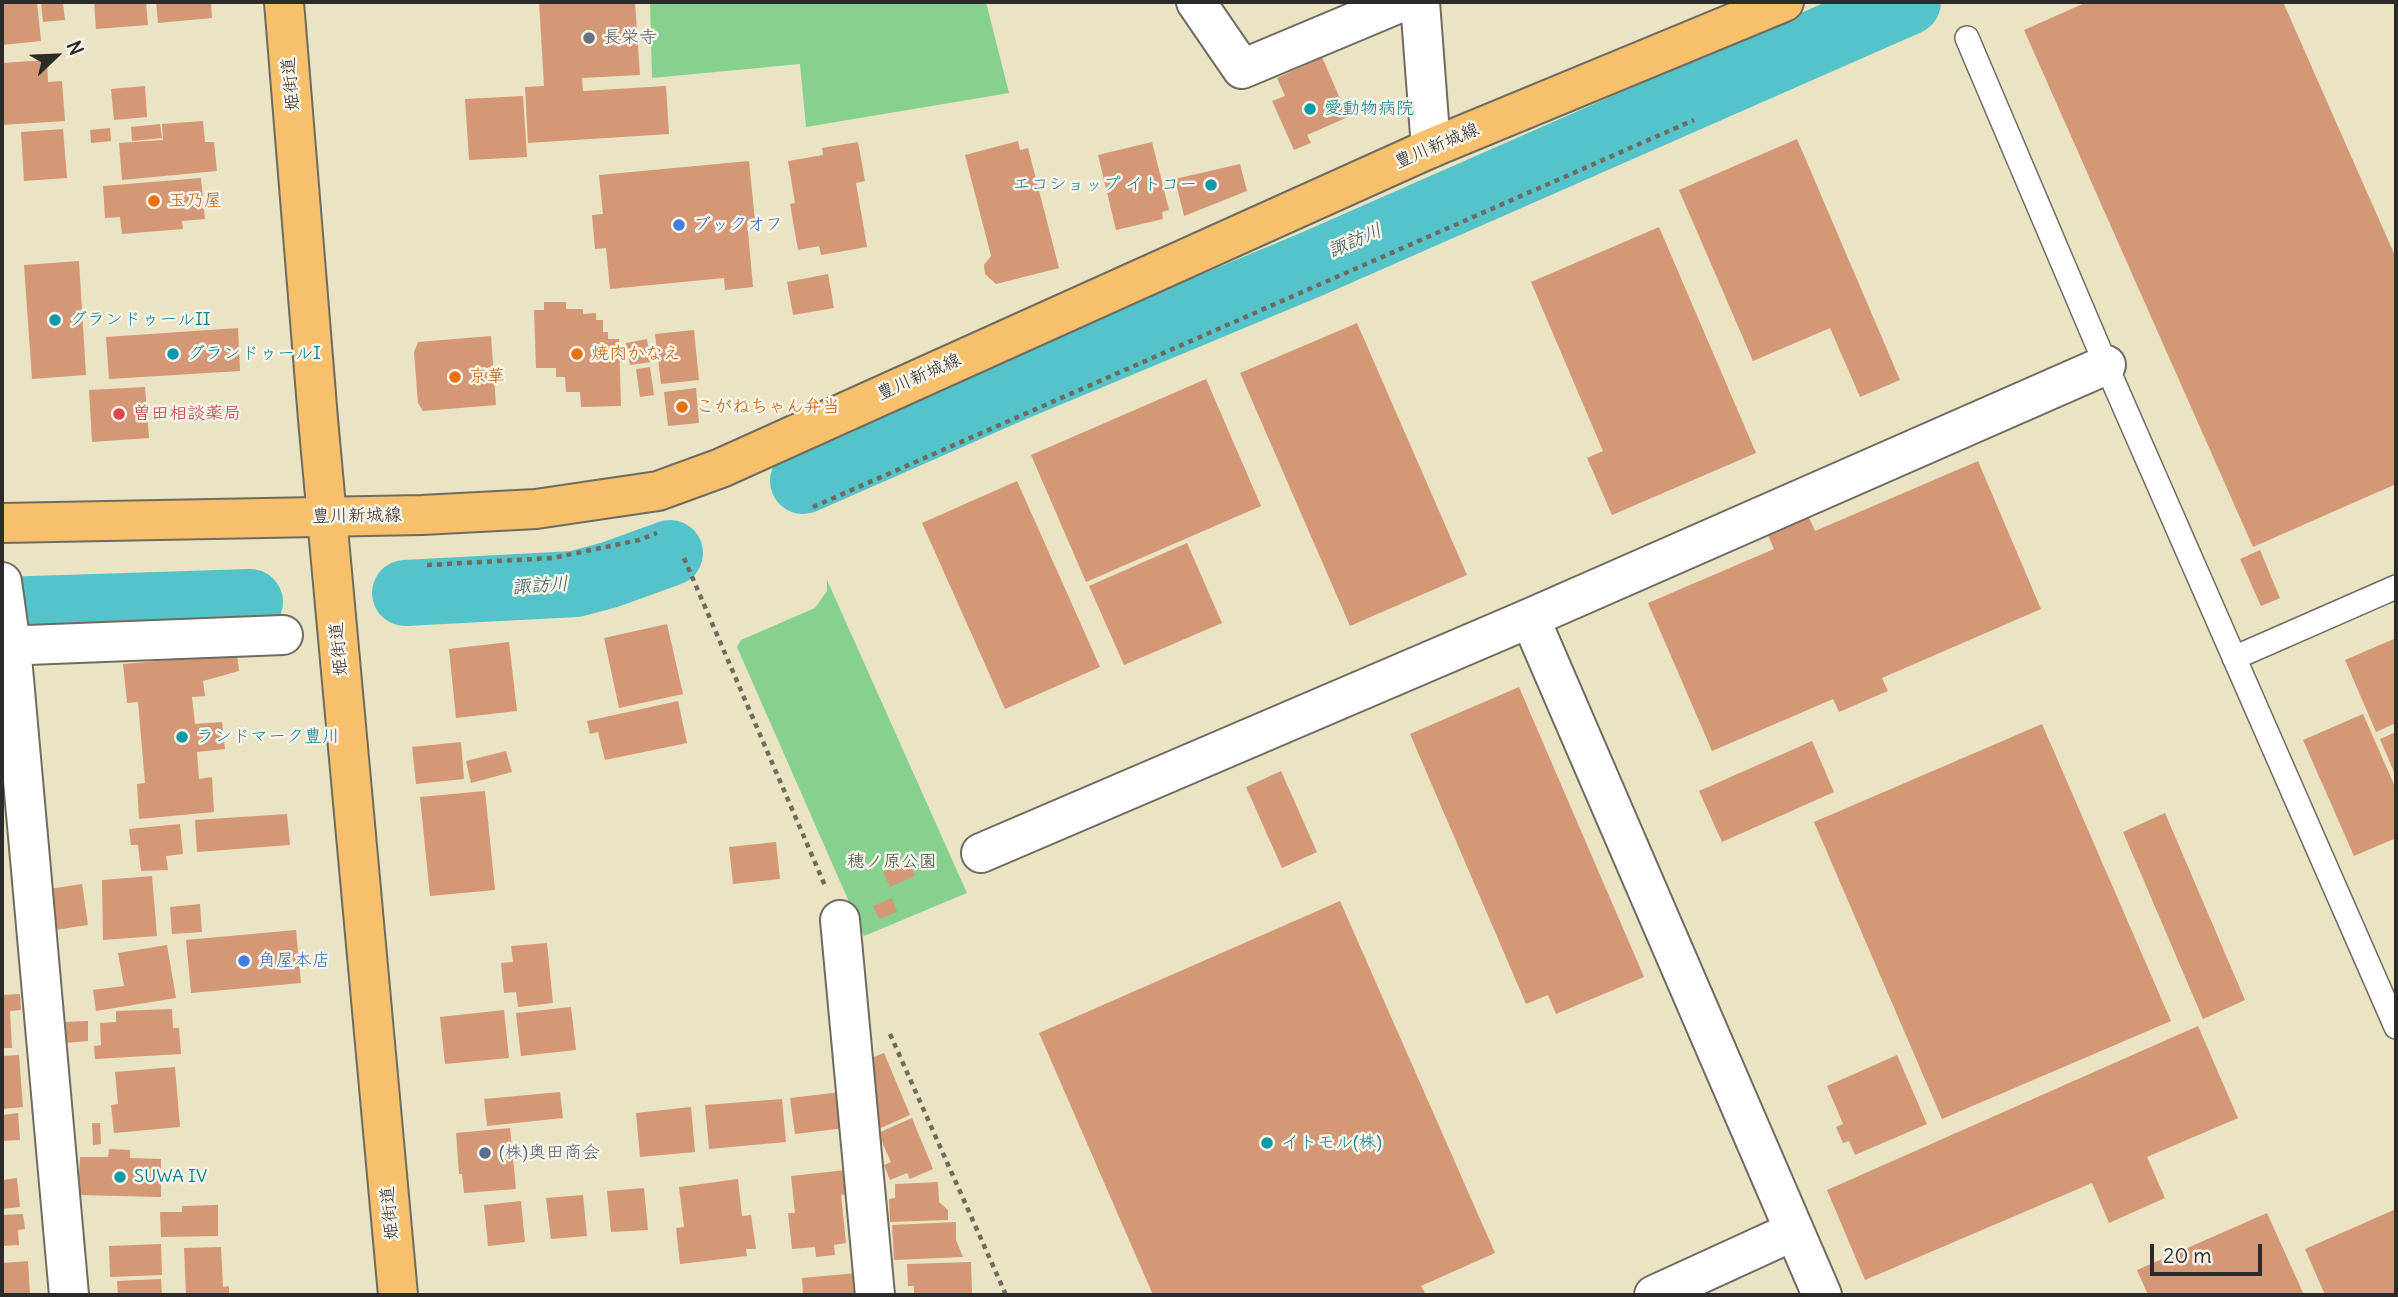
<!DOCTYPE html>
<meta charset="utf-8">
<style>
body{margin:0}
#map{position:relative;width:2398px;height:1297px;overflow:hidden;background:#eae3c4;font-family:Delius,sans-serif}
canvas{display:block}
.frame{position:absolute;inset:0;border:4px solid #2b2b2b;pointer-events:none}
.north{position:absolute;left:21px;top:21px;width:70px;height:70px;-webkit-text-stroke:5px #f7f3e8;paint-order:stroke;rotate:67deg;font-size:19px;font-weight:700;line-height:28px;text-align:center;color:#2b2b2b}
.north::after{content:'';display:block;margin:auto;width:24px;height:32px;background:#2b2b2b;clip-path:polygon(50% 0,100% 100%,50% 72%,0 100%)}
.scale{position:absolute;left:2150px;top:1244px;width:112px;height:32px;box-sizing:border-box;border:4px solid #2b2b2b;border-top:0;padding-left:9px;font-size:21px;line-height:24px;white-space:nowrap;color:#2b2b2b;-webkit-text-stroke:5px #f7f3e8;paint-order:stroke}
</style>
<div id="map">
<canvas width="2398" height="1297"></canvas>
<div class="frame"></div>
<div class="north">N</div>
<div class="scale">20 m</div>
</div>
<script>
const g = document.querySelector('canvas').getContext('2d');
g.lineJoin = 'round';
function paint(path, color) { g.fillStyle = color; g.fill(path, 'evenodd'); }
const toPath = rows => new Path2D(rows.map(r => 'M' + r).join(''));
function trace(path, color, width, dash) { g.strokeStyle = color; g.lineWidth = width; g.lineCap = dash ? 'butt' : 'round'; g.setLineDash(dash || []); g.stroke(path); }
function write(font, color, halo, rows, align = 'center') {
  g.font = font + ' Delius,"Klee One",sans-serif'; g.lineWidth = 5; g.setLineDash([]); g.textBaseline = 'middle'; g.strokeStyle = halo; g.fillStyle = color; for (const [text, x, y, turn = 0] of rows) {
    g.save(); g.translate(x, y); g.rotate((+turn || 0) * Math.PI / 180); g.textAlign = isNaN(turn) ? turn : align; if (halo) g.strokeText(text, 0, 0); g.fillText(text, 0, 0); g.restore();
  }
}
const green = toPath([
 [650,2,986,2,1009,93,806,127,800,64,652,78],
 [827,580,967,893,864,936,737,647,741,640,815,608,827,591]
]);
const river = toPath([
 [803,481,1010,390,1312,264,1908,2],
 [405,593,575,584,609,575,670,553],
 [2,610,250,602]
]);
const building = toPath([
 [2,2,37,2,41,41,2,45],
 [41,2,63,2,65,20,43,22],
 [94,2,146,2,148,25,96,29],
 [156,2,211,2,212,18,158,23],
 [539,2,635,2,640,75,582,78,583,91,666,86,669,134,528,143,525,87,544,86],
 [2087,2,2283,2,2396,258,2396,484,2253,547,2024,30],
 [1322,57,1348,117,1307,135,1311,143,1294,150,1272,101,1285,96,1277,78],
 [47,60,48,82,62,81,65,121,2,125,2,63],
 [145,86,147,117,114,120,111,89],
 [523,96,527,157,469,160,465,99],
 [203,121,205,142,214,142,217,171,122,180,119,143,163,140,162,124],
 [160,124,162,138,132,141,131,127],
 [110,128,111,141,91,143,90,130],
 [63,129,67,178,24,181,21,132],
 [1797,139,1900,380,1860,397,1830,328,1753,361,1679,190],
 [1018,141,1020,150,1028,148,1059,268,996,284,985,274,984,265,991,256,965,155],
 [858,142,865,181,856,183,867,247,821,255,819,246,798,250,790,204,795,203,788,161,823,155,822,148],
 [1152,142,1169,210,1162,212,1163,219,1116,230,1098,155],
 [749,161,755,221,747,221,753,287,725,290,724,278,610,289,606,248,595,249,592,215,603,214,599,175],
 [1240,164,1247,191,1184,216,1175,179],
 [201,178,205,219,182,221,183,229,122,234,120,217,105,218,103,186],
 [1659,227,1756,453,1612,515,1587,458,1603,451,1531,282],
 [79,261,86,375,32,379,24,265],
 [828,274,834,308,793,315,787,282],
 [544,302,566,302,566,309,583,309,583,314,596,313,596,320,603,320,603,332,608,332,608,339,619,339,621,406,581,407,580,392,566,392,565,377,556,377,556,368,536,368,534,310,544,310],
 [1357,323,1467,575,1350,626,1240,373],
 [238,328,240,371,109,379,106,337],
 [694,330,699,380,661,384,655,334],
 [491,336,496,405,423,411,418,403,414,352,418,342],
 [647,339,651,362,630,365,626,343],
 [650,367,654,395,640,397,636,369],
 [1206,379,1261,506,1086,582,1031,455],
 [145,387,149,438,92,442,89,390],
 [696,388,699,423,668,426,664,392],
 [1978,461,2041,609,1882,678,1888,691,1839,712,1833,699,1712,751,1648,603,1774,549,1767,533,1808,515,1815,531],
 [1017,481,1100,667,1005,709,922,523],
 [1187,543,1222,623,1124,665,1089,586],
 [2260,550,2280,598,2261,606,2240,559],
 [667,624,683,694,619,708,604,638],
 [2396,638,2396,723,2376,732,2345,660],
 [509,642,517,711,456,718,449,649],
 [237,654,239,671,203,681,205,696,192,697,195,724,222,722,225,749,197,752,199,779,212,777,214,812,139,819,137,784,145,783,138,702,127,703,123,664],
 [1519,687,1644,977,1556,1014,1548,995,1526,1004,1410,734],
 [678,701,687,743,605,760,598,732,590,734,587,721],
 [2363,714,2396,789,2396,838,2354,856,2303,740],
 [2042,724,2171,1021,1942,1119,1814,822],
 [2396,732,2396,777,2380,739],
 [1812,741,1834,792,1722,842,1699,791],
 [461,742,464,779,416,784,412,747],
 [506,751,512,772,471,783,466,761],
 [1281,771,1317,852,1282,868,1246,787],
 [485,791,495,890,430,896,420,797],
 [2165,813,2245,1000,2203,1019,2123,832],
 [287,814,290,845,197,852,195,820],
 [180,824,183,854,166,856,168,870,141,871,138,845,131,845,129,829],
 [776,842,780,879,733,884,729,847],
 [908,860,915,876,890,887,883,872],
 [152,876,157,936,103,940,102,880],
 [82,884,88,925,55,930,49,889],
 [892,898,897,912,879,919,873,906],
 [1340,901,1495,1253,1421,1286,1426,1295,1153,1295,1039,1033],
 [200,904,202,932,172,934,170,907],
 [296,930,301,983,191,993,186,940],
 [547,943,553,1003,518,1007,516,992,504,993,501,963,513,962,511,946],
 [167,945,176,998,96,1011,93,990,124,986,118,953],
 [20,994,21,1010,10,1011,12,1048,2,1048,2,995],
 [571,1007,576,1050,521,1056,516,1013],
 [172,1009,173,1028,179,1028,181,1054,95,1059,94,1046,101,1045,100,1023,116,1022,116,1011],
 [504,1010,509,1058,445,1064,440,1017],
 [88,1021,88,1041,65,1043,64,1022],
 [2198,1026,2238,1118,2147,1157,2165,1198,2109,1223,2092,1183,1865,1280,1827,1190],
 [884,1053,910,1115,872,1132,866,1060],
 [19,1055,23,1107,2,1109,2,1056],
 [1897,1055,1927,1124,1855,1155,1849,1141,1843,1143,1836,1127,1843,1124,1827,1086],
 [175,1067,180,1127,114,1133,111,1105,118,1104,115,1072],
 [560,1092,563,1118,487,1126,484,1099],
 [841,1092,845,1128,795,1134,790,1098],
 [782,1099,786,1142,709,1149,705,1105],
 [691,1107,695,1152,640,1157,636,1113],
 [18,1113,20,1140,2,1141,2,1115],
 [912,1118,933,1169,910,1179,907,1173,890,1180,884,1165,891,1162,878,1133],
 [92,1123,100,1123,101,1144,93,1145],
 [510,1128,516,1189,464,1193,462,1174,459,1174,456,1133],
 [109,1149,130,1150,130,1158,161,1159,161,1197,78,1195,80,1157,108,1157],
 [846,1170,849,1194,841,1195,846,1243,834,1245,835,1255,816,1257,815,1247,792,1249,788,1213,795,1213,791,1176],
 [17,1178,20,1207,2,1209,2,1180],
 [738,1179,742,1216,751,1215,756,1249,746,1249,747,1256,680,1264,676,1228,684,1227,679,1187],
 [938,1182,939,1202,948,1210,948,1220,890,1222,889,1199,895,1198,895,1184],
 [644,1188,648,1230,611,1232,607,1191],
 [583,1195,587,1236,551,1239,546,1198],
 [521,1201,525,1242,488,1246,484,1205],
 [218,1205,218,1236,161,1237,160,1212,182,1212,182,1206],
 [2396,1209,2396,1295,2325,1295,2305,1249],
 [2267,1213,2304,1295,2148,1295,2137,1270],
 [23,1214,25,1229,18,1230,19,1245,2,1246,2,1215],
 [956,1222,956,1240,963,1257,894,1260,892,1225],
 [161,1244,162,1275,110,1277,109,1246],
 [221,1247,223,1287,229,1286,229,1295,186,1295,184,1248],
 [28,1261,30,1295,2,1295,2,1263],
 [971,1262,972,1293,914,1295,914,1286,908,1286,907,1264],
 [857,1273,858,1295,803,1295,802,1278],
 [161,1279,162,1295,118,1295,117,1281]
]);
const path = toPath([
 [813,507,1694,120],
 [684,558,826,888],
 [427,565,553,558,639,540,657,533],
 [890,1034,1006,1295]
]);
const service = toPath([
 [1967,38,2106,365,2396,1027],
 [2234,658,2396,587]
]);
const minor = toPath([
 [1196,2,1242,69,1402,2],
 [1420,2,1431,148],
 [2,582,11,646,69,1295],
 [2,646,283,635],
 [840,920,875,1295]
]);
const tertiary = toPath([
 [1530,618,1822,1295],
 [981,853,1530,618,2106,365],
 [1654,1295,1794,1231]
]);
const primary = toPath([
 [284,2,318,419,398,1295],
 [2,523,422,515,536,509,658,491,721,468,1431,148,1784,2]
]);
const markers = [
 [589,38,7,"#6b7280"],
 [1310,109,7,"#0f9aa8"],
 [1211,185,7,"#0f9aa8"],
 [154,201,7,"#e8710a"],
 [679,225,7,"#3f7fe0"],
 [55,320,7,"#0f9aa8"],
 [173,354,7,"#0f9aa8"],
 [577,354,7,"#e8710a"],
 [455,377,7,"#e8710a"],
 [682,407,7,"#e8710a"],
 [119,414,7,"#e0444e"],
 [182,737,7,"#0f9aa8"],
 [244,961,7,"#3f7fe0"],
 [1267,1143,7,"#0f9aa8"],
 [485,1153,7,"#5c6f8a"],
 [120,1177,7,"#0f9aa8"]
];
const worshipNames = [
 ["長栄寺",603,38]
];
const streetNames = [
 ["姫街道",291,84,-95],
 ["豊川新城線",1437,146,-23],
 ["豊川新城線",919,377,-24],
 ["豊川新城線",357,516,-1],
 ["姫街道",339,649,-95],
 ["姫街道",390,1213,-95]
];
const cultureNames = [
 ["愛動物病院",1324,109],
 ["エコショップ イトコー",1197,185,"right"],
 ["グランドゥールII",69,320],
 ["グランドゥールI",187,354],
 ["ランドマーク豊川",196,737],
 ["イトモル(株)",1281,1143],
 ["SUWA IV",134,1177]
];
const foodNames = [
 ["玉乃屋",168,201],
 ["焼肉かなえ",591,354],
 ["京華",469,377],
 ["こがねちゃん弁当",696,407]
];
const shopNames = [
 ["ブックオフ",693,225],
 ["角屋本店",258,961]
];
const healthNames = [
 ["曽田相談薬局",133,414]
];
const parkNames = [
 ["穂ノ原公園",892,862]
];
const serviceNames = [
 ["(株)奥田商会",499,1153]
];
const waterNames = [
 ["諏訪川",1355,241,-23],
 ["諏訪川",540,586,-4]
];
paint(green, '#87d18e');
trace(river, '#55c3ca', 66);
paint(building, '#d49877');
trace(service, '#6e6b61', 26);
trace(minor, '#6e6b61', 42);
trace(tertiary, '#6e6b61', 42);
trace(primary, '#6e6b61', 42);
trace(path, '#6e6b61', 4.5, [5, 5]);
trace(service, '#fff', 23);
trace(minor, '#fff', 38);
trace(tertiary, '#fff', 38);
trace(primary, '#f7c06c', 38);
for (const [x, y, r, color] of markers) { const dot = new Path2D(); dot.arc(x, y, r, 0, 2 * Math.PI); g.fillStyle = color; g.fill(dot); trace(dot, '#f7f3e8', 2.5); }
write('18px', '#5b616d', '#f7f3e8', worshipNames, 'left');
write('18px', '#2b2b2b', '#f7f3e8', streetNames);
write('18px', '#0d838f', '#f7f3e8', cultureNames, 'left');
write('18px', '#c56008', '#f7f3e8', foodNames, 'left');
write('18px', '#366cbe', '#f7f3e8', shopNames, 'left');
write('18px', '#be3a42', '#f7f3e8', healthNames, 'left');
write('18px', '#425444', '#f7f3e8', parkNames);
write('18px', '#4e5e75', '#f7f3e8', serviceNames, 'left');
write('italic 19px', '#38595b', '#f7f3e8', waterNames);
</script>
